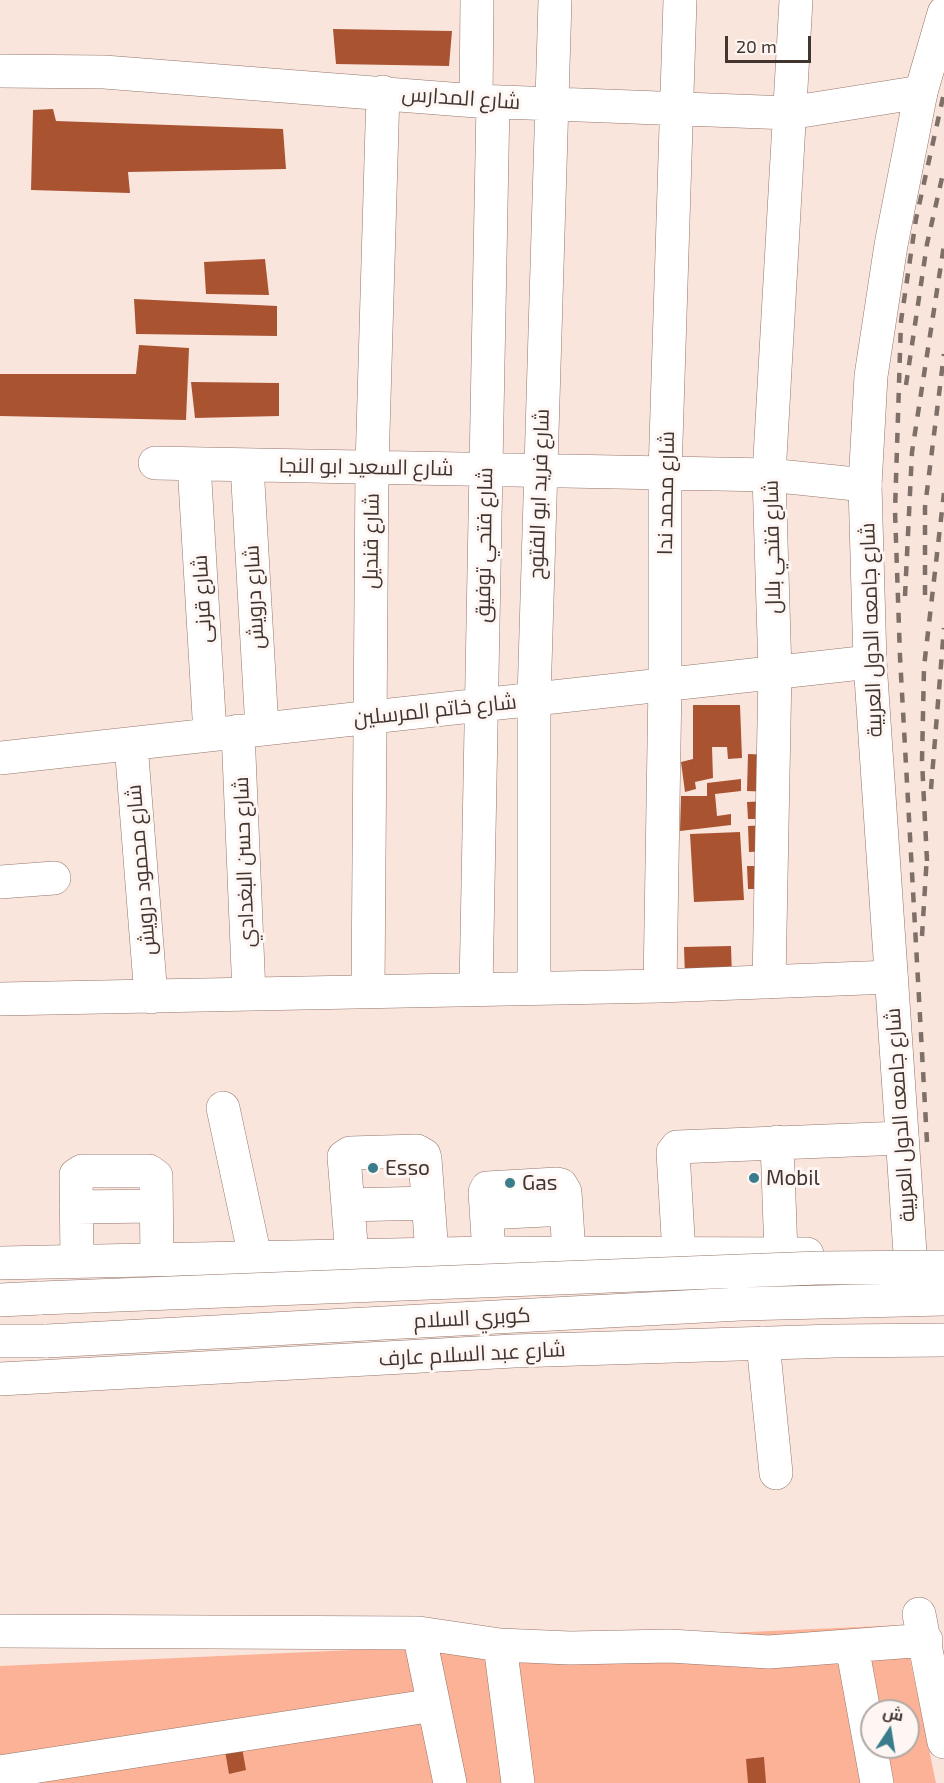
<!DOCTYPE html>
<meta charset="utf-8">
<style>
body{margin:0}
#map{position:relative;width:944px;height:1783px;overflow:hidden;background:#fae5dd;font-family:"Exo 2",Cairo,sans-serif}
canvas{display:block}
.north{position:absolute;left:860px;top:1699px;width:60px;height:60px;box-sizing:border-box;background:#fdf6f3;border:2px solid #b2a9a5;border-radius:50%;rotate:12deg;font-size:16px;font-weight:700;line-height:24px;text-align:center;color:#423530}
.north::after{content:'';display:block;margin:auto;width:21px;height:27px;background:#397c8c;clip-path:polygon(50% 0,100% 100%,50% 72%,0 100%)}
.scale{position:absolute;left:725px;top:36px;width:86px;height:27px;box-sizing:border-box;border:3px solid #423530;border-top:0;padding-left:8px;font-size:18px;line-height:21px;white-space:nowrap;color:#423530;-webkit-text-stroke:4px #fdf6f3;paint-order:stroke}
</style>
<div id="map">
<canvas width="944" height="1783"></canvas>
<div class="north">ش</div>
<div class="scale">20 m</div>
</div>
<script>
const g = document.querySelector('canvas').getContext('2d');
g.lineJoin = 'round';
function paint(path, color) { g.fillStyle = color; g.fill(path, 'evenodd'); }
const toPath = rows => new Path2D(rows.map(r => 'M' + r).join(''));
function trace(path, color, width, dash) { g.strokeStyle = color; g.lineWidth = width; g.lineCap = dash ? 'butt' : 'round'; g.setLineDash(dash || []); g.stroke(path); }
function write(font, color, halo, rows, align = 'center') {
  g.font = font + ' "Exo 2",Cairo,sans-serif'; g.lineWidth = 6; g.setLineDash([]); g.textBaseline = 'middle'; g.strokeStyle = halo; g.fillStyle = color; for (const [text, x, y, turn = 0] of rows) {
    g.save(); g.translate(x, y); g.rotate((+turn || 0) * Math.PI / 180); g.textAlign = isNaN(turn) ? turn : align; if (halo) g.strokeText(text, 0, 0); g.fillText(text, 0, 0); g.restore();
  }
}
const green = toPath([
 [903,1625,936,1783,0,1783,0,1666],
 [872,1711,908,1711,908,1747,872,1747]
]);
const building = toPath([
 [333,29,452,31,449,66,336,64],
 [53,109,56,121,283,129,286,169,128,172,130,193,31,190,33,110],
 [265,259,269,295,206,294,204,262],
 [134,299,277,306,277,336,136,334],
 [139,345,189,348,186,420,0,416,0,374,136,374],
 [191,382,279,383,279,416,195,418],
 [693,705,740,705,742,758,728,759,727,747,712,747,713,778,695,782,696,789,685,792,681,762,693,759],
 [748,754,771,755,771,792,747,791],
 [741,779,741,791,715,794,717,816,731,814,731,825,680,831,681,796,707,796,707,783],
 [768,801,769,819,748,819,747,802],
 [768,825,769,851,749,852,748,826],
 [740,832,744,900,694,902,690,834],
 [747,866,775,866,775,889,748,889],
 [731,946,732,977,685,977,684,947],
 [241,1742,246,1770,229,1774,224,1745],
 [764,1757,766,1783,748,1783,746,1759]
]);
const minor = toPath([
 [0,71,104,72,476,101,789,113,921,92],
 [476,101,477,0],
 [155,463,769,475,865,485],
 [194,464,210,734],
 [247,465,262,729],
 [238,731,249,994],
 [131,744,151,997],
 [0,758,870,662],
 [0,882,54,878],
 [769,982,775,672,769,475,796,0],
 [660,986,665,684,665,473,680,0],
 [534,987,534,699,555,0],
 [476,989,493,102],
 [368,991,372,467,383,92],
 [0,999,660,986,891,977],
 [223,1108,255,1257],
 [777,1142,781,1254],
 [348,1205,428,1203],
 [76,1207,156,1206],
 [486,1213,566,1209],
 [489,1253,485,1192,487,1188,557,1184,561,1185,565,1192,569,1253],
 [679,1254,673,1152,677,1147,902,1138],
 [352,1256,344,1157,350,1153,417,1151,424,1155,425,1159,432,1254],
 [77,1261,76,1175,82,1171,149,1171,156,1176,157,1259],
 [763,1343,776,1473],
 [919,1614,944,1742],
 [0,1631,419,1633,500,1645,570,1648,670,1646,769,1652,926,1640],
 [419,1633,450,1783],
 [500,1645,518,1783],
 [852,1646,877,1783],
 [0,1772,434,1705]
]);
const major = toPath([
 [910,1253,870,662,865,485,871,376,891,245,921,92,944,13],
 [0,1263,489,1253,807,1254],
 [0,1300,41,1298],
 [0,1341,47,1341],
 [0,1379,514,1351,835,1341,944,1340]
]);
const rail = toPath([
 [906,385,927,244,944,169],
 [925,595,925,507,944,354],
 [905,596,912,452,944,245],
 [931,789,944,628],
 [927,861,922,761,924,667,944,493],
 [922,936,927,855],
 [927,1142,900,657,895,511,901,321,916,219,944,93]
]);
const majorBridge = toPath([
 [41,1298,818,1268,944,1267],
 [47,1341,740,1304,944,1299]
]);
const markers = [
 [373,1168,6,"#397c8c"],
 [754,1178,6,"#397c8c"],
 [510,1183,6,"#397c8c"]
];
const streetNames = [
 ["شارع المدارس",461,98,4],
 ["شارع السعيد ابو النجا",366,467,1],
 ["شارع محمد ندا",666,493,-89],
 ["شارع فريد ابو الفتوح",539,494,-88],
 ["شارع قنديل",371,541,-89],
 ["شارع فتحي توفيق",484,545,-89],
 ["شارع فتحي بلال",772,547,-91],
 ["شارع درويش",254,597,-93],
 ["شارع قرنى",202,599,-93],
 ["شارع جامعه الدول العربية",871,630,-92],
 ["شارع خاتم المرسلين",435,710,-6],
 ["شارع حسن البغدادي",244,862,-92],
 ["شارع محمود درويش",141,870,-95],
 ["شارع جامعه الدول العربية",900,1115,-94],
 ["كوبري السلام",472,1318,-3],
 ["شارع عبد السلام عارف",472,1354,-3]
];
const poiNames = [
 ["Esso",385,1168],
 ["Mobil",766,1178],
 ["Gas",522,1183]
];
paint(green, '#fcb297');
paint(building, '#a95331');
trace(minor, '#94756a', 34);
trace(major, '#94756a', 34);
trace(minor, '#fff', 33);
trace(major, '#fff', 33);
trace(rail, '#7f6f69', 4.5, [10, 10]);
trace(majorBridge, '#94756a', 34, []);
trace(majorBridge, '#fff', 33);
for (const [x, y, r, color] of markers) { const dot = new Path2D(); dot.arc(x, y, r, 0, 2 * Math.PI); g.fillStyle = color; g.fill(dot); trace(dot, '#fdf6f3', 2); }
write('21px', '#423530', '#fdf6f3', streetNames);
write('21px', '#423530', '#fdf6f3', poiNames, 'left');
</script>
